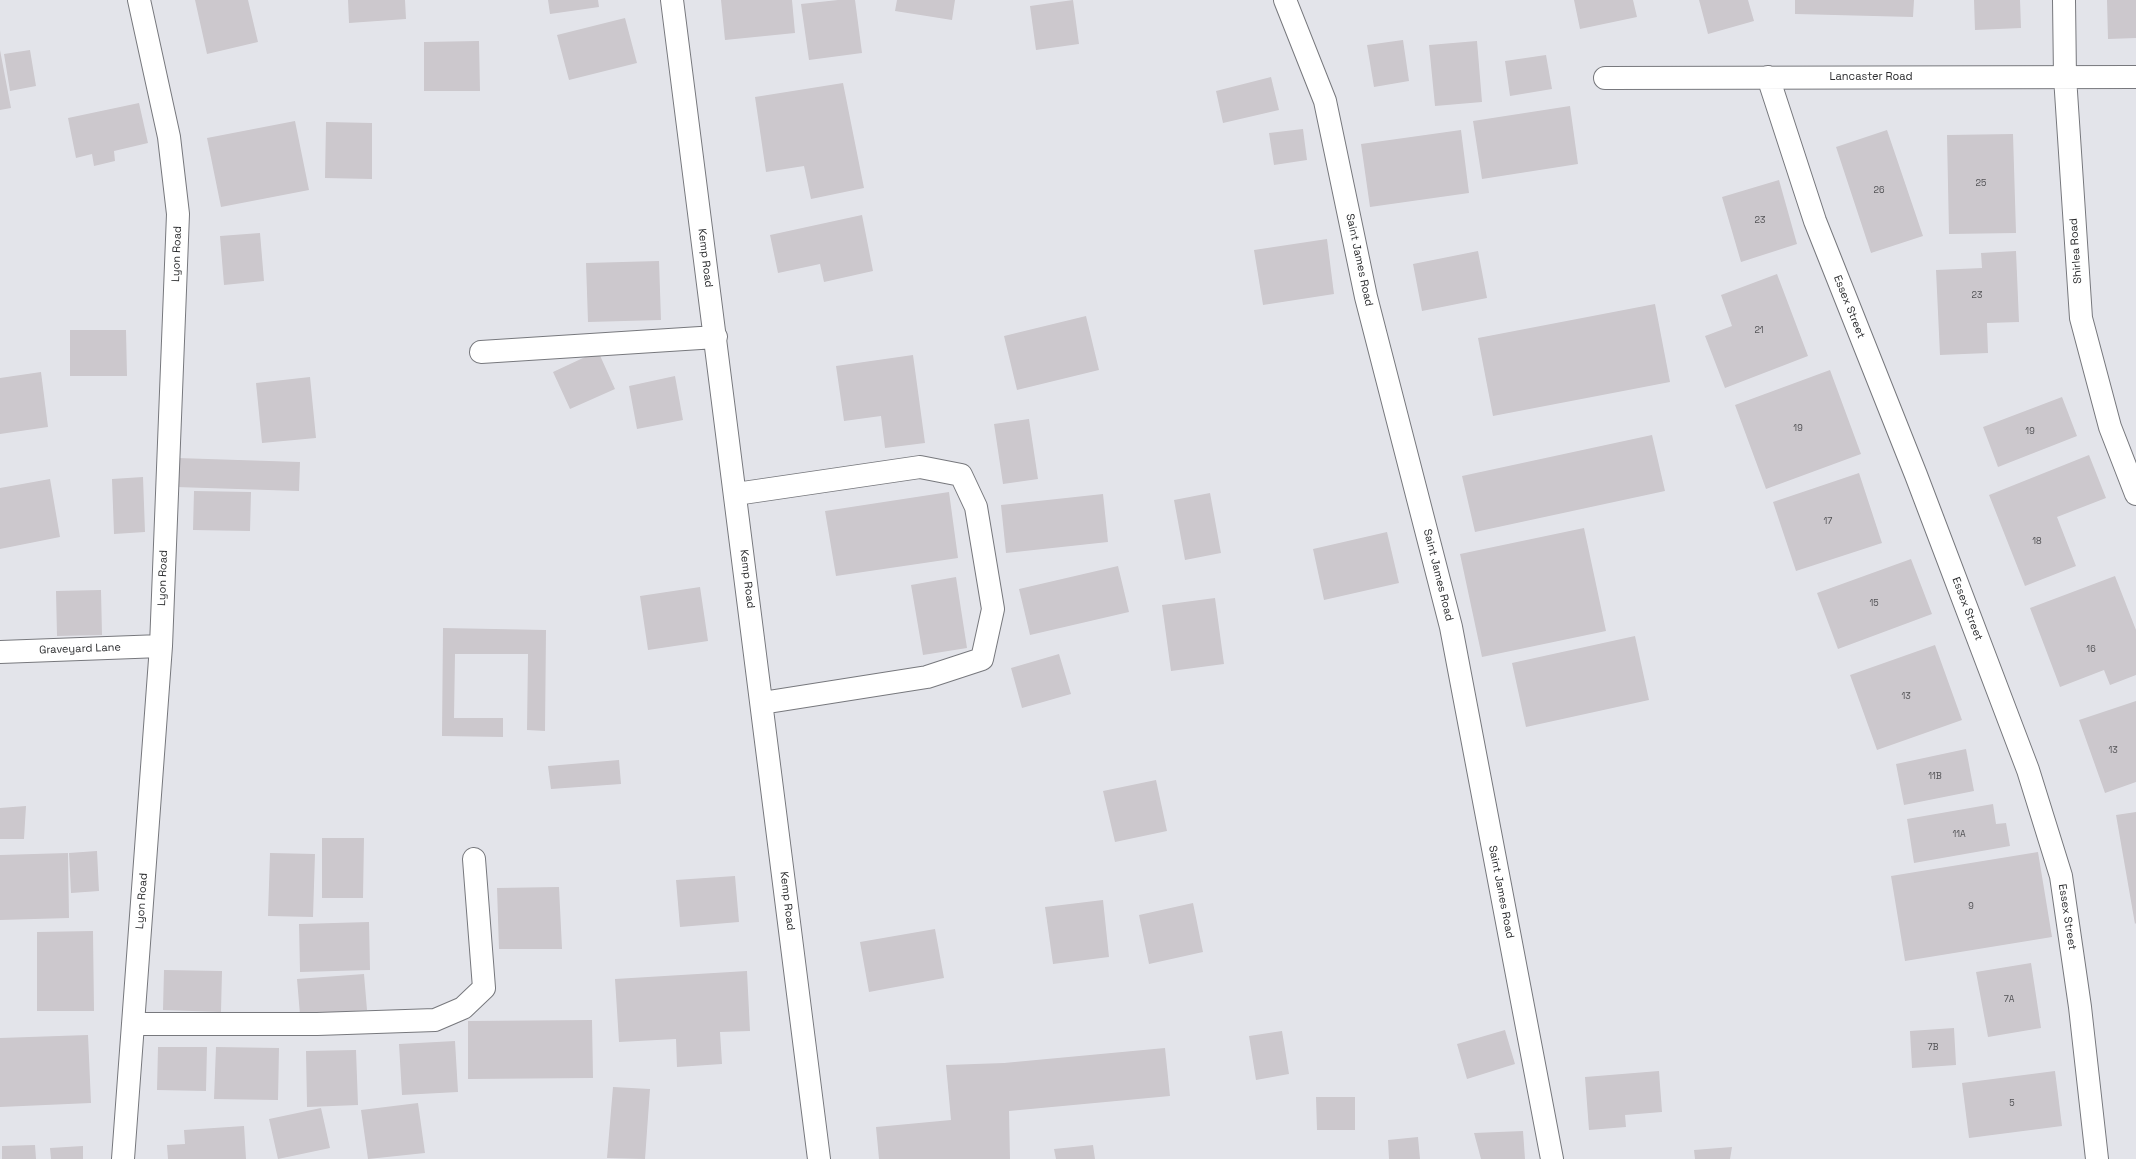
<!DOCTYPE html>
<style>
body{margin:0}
canvas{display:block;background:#e3e4ea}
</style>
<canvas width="2136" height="1159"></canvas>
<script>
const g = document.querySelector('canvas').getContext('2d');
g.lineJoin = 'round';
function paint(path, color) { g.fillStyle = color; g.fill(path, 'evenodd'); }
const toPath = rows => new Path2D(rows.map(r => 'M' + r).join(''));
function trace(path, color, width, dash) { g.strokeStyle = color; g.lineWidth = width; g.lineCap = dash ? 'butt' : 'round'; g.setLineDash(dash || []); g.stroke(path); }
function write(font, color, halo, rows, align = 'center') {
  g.font = font + ' "Space Grotesk",sans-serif'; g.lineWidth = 3.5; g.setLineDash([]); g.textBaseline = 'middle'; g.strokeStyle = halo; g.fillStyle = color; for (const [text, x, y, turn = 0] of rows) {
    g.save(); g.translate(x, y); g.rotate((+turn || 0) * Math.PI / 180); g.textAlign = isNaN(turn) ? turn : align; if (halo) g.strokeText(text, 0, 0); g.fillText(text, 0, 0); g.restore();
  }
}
const building = toPath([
 [195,0,248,0,258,42,207,54],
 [348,0,405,0,406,19,349,23],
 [548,0,598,0,599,7,550,14],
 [721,0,792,0,795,33,725,40],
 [838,0,855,0,862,53,809,60,801,4],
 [897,0,955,0,952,20,895,11],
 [1073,0,1079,44,1036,50,1030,6],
 [1574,0,1633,0,1637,17,1580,29],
 [1699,0,1748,0,1754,21,1708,34],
 [1795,0,1914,0,1913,17,1795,14],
 [1974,0,2020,0,2021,28,1975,30],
 [2107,0,2136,0,2136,38,2108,39],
 [625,18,637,63,569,80,557,35],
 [1403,40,1409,81,1374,87,1367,45],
 [479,41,480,91,424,91,424,42],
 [1477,41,1482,102,1435,106,1429,45],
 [0,50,11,108,0,110],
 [30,50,36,86,10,91,4,54],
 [1546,55,1552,89,1510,96,1505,61],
 [1271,77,1279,110,1223,123,1216,91],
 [843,83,864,188,811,199,804,166,766,172,755,97],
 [139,103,148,143,114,151,115,161,94,166,92,154,76,158,68,118],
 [1570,106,1578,164,1482,179,1473,121],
 [295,121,309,190,221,207,207,138],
 [326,122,372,123,372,179,325,178],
 [1303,129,1307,160,1274,165,1269,133],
 [1461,130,1469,193,1370,207,1361,144],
 [1887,130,1923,236,1871,253,1836,147],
 [2013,134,2016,233,1949,234,1947,135],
 [1779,180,1797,244,1741,262,1722,197],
 [862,215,873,271,824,282,820,264,778,273,770,235],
 [260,233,264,281,224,285,220,236],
 [1327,239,1334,294,1263,305,1254,250],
 [1478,251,1487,298,1422,311,1413,264],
 [2016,251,2019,322,1987,323,1988,353,1940,355,1936,270,1982,268,1981,253],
 [659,261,661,320,588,322,586,263],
 [1777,274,1808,356,1725,388,1705,336,1732,326,1721,295],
 [1655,304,1670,382,1493,416,1478,338],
 [1086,316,1099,370,1017,390,1004,336],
 [70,330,126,330,127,376,70,376],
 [598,351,615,389,570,409,553,372],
 [913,355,925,443,885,448,881,416,844,421,836,366],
 [1830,370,1861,454,1766,489,1735,405],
 [41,372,48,427,0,434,0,378],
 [675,376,683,420,637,429,629,386],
 [310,377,316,438,262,443,256,383],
 [2062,397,2077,436,1998,467,1983,427],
 [1029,419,1038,479,1003,484,994,424],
 [1652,435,1665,491,1475,532,1462,476],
 [2089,455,2106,498,2057,517,2076,566,2025,586,1989,495],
 [177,458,300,462,299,491,176,487],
 [1859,473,1882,543,1796,571,1773,502],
 [143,477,145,532,114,534,112,479],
 [50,479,60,537,0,549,0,488],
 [194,491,251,492,250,531,193,530],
 [949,492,958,558,836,576,825,511],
 [1210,493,1221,553,1185,560,1174,500],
 [1103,494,1108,542,1006,553,1001,505],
 [1584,528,1606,631,1482,657,1460,554],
 [1387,532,1399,583,1324,600,1313,549],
 [1911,559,1932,614,1838,649,1817,593],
 [1118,566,1129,612,1030,635,1019,589],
 [2115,576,2136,630,2136,675,2110,685,2104,670,2060,687,2030,608],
 [956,577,967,648,923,655,911,585],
 [700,587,708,641,648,650,640,596],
 [101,590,102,635,57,636,56,591],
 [1215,598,1224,664,1171,671,1162,605],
 [443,628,546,630,545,731,527,730,528,654,455,654,454,718,503,718,503,737,442,736],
 [1635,636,1649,700,1526,727,1512,663],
 [1935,645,1962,720,1877,750,1850,675],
 [1059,654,1071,694,1022,708,1011,668],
 [2136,701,2136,782,2105,793,2079,720],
 [1966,749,1974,791,1904,805,1896,764],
 [619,760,621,784,551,789,548,766],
 [1156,780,1167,831,1115,842,1103,791],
 [1993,804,1996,824,2006,823,2010,846,1914,863,1907,819],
 [26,806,24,839,0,839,0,808],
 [2136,812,2136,923,2135,924,2116,815],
 [322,838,364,838,363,898,322,898],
 [97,851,99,891,71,893,69,853],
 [2038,852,2052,937,1905,961,1891,876],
 [68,853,69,918,0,920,0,855],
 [270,853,315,854,313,917,268,916],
 [735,876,739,922,680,927,676,880],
 [559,887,562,949,499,949,497,888],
 [1103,900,1109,957,1053,964,1045,907],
 [1193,903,1203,952,1149,964,1139,915],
 [369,922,370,970,300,972,299,924],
 [935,929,944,978,869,992,860,942],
 [93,931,94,1011,37,1011,37,932],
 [2031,963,2041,1028,1988,1037,1976,972],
 [164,970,222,971,221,1012,163,1010],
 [747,971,750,1031,720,1032,722,1064,677,1067,676,1039,619,1042,615,979],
 [364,974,367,1010,300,1015,297,979],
 [592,1020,593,1078,468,1079,468,1021],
 [1954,1028,1956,1065,1912,1068,1910,1031],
 [1505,1030,1515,1064,1467,1079,1457,1044],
 [1282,1031,1289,1074,1256,1080,1249,1036],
 [88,1035,91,1103,0,1107,0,1038],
 [455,1041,458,1092,402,1095,399,1044],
 [158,1047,207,1047,206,1091,157,1090],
 [216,1047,279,1048,278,1100,214,1099],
 [1165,1048,1170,1096,1009,1111,1010,1159,879,1159,876,1127,951,1120,946,1065,1004,1063],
 [356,1050,358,1105,307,1107,306,1051],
 [1659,1071,1662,1112,1625,1115,1626,1127,1589,1130,1585,1077],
 [2055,1071,2062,1126,1969,1138,1962,1083],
 [613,1087,650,1089,645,1159,607,1158],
 [1316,1097,1355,1097,1355,1130,1317,1130],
 [418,1103,425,1153,368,1159,361,1110],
 [321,1108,330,1148,278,1159,269,1119],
 [244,1126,246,1159,168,1159,167,1145,185,1144,184,1130],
 [1523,1131,1525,1159,1481,1159,1474,1133],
 [1418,1137,1420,1159,1389,1159,1388,1140],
 [35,1145,36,1159,2,1159,2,1146],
 [1093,1145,1095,1159,1056,1159,1054,1149],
 [83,1146,83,1159,51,1159,50,1148],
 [1732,1147,1730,1159,1695,1159,1694,1150]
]);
const minor = toPath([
 [672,0,819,1159],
 [1285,0,1325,101,1366,297,1451,627,1552,1159],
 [2064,0,2065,77,2081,318,2110,427,2136,494],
 [1768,77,1815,221,1916,475,2028,770,2061,876,2080,1007,2097,1159],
 [1605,78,2136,77],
 [481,352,716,337],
 [736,494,920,467,961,475,976,507,993,609,982,659,927,677,762,703],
 [0,652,161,646],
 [133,1024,317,1024,435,1020,463,1008,484,988,474,859],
 [123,1159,161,646,178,214,169,137,139,0]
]);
const numberNames = [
 ["25",1981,184],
 ["26",1879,191],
 ["23",1760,221],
 ["23",1977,296],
 ["21",1759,331],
 ["19",1798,429],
 ["19",2030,432],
 ["17",1828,522],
 ["18",2037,542],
 ["15",1874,604],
 ["16",2091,650],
 ["13",1906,697],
 ["13",2113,751],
 ["11B",1935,777],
 ["11A",1959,835],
 ["9",1971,907],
 ["7A",2009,1000],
 ["7B",1933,1048],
 ["5",2012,1104]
];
const streetNames = [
 ["Lancaster Road",1871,77],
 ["Shirlea Road",2076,251,-94],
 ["Lyon Road",177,254,-88],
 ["Kemp Road",705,258,83],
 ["Saint James Road",1359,260,78],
 ["Essex Street",1849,307,68],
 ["Saint James Road",1438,575,76],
 ["Lyon Road",163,578,-88],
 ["Kemp Road",747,579,83],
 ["Essex Street",1967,609,69],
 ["Graveyard Lane",80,649,-2],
 ["Saint James Road",1501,892,79],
 ["Lyon Road",142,901,-86],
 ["Kemp Road",787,901,83],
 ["Essex Street",2067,917,81]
];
paint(building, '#ccc8cd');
trace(minor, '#77787d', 24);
trace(minor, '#fff', 22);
write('9px', '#535356', null, numberNames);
write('11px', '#2b2c2e', '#fff', streetNames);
</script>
